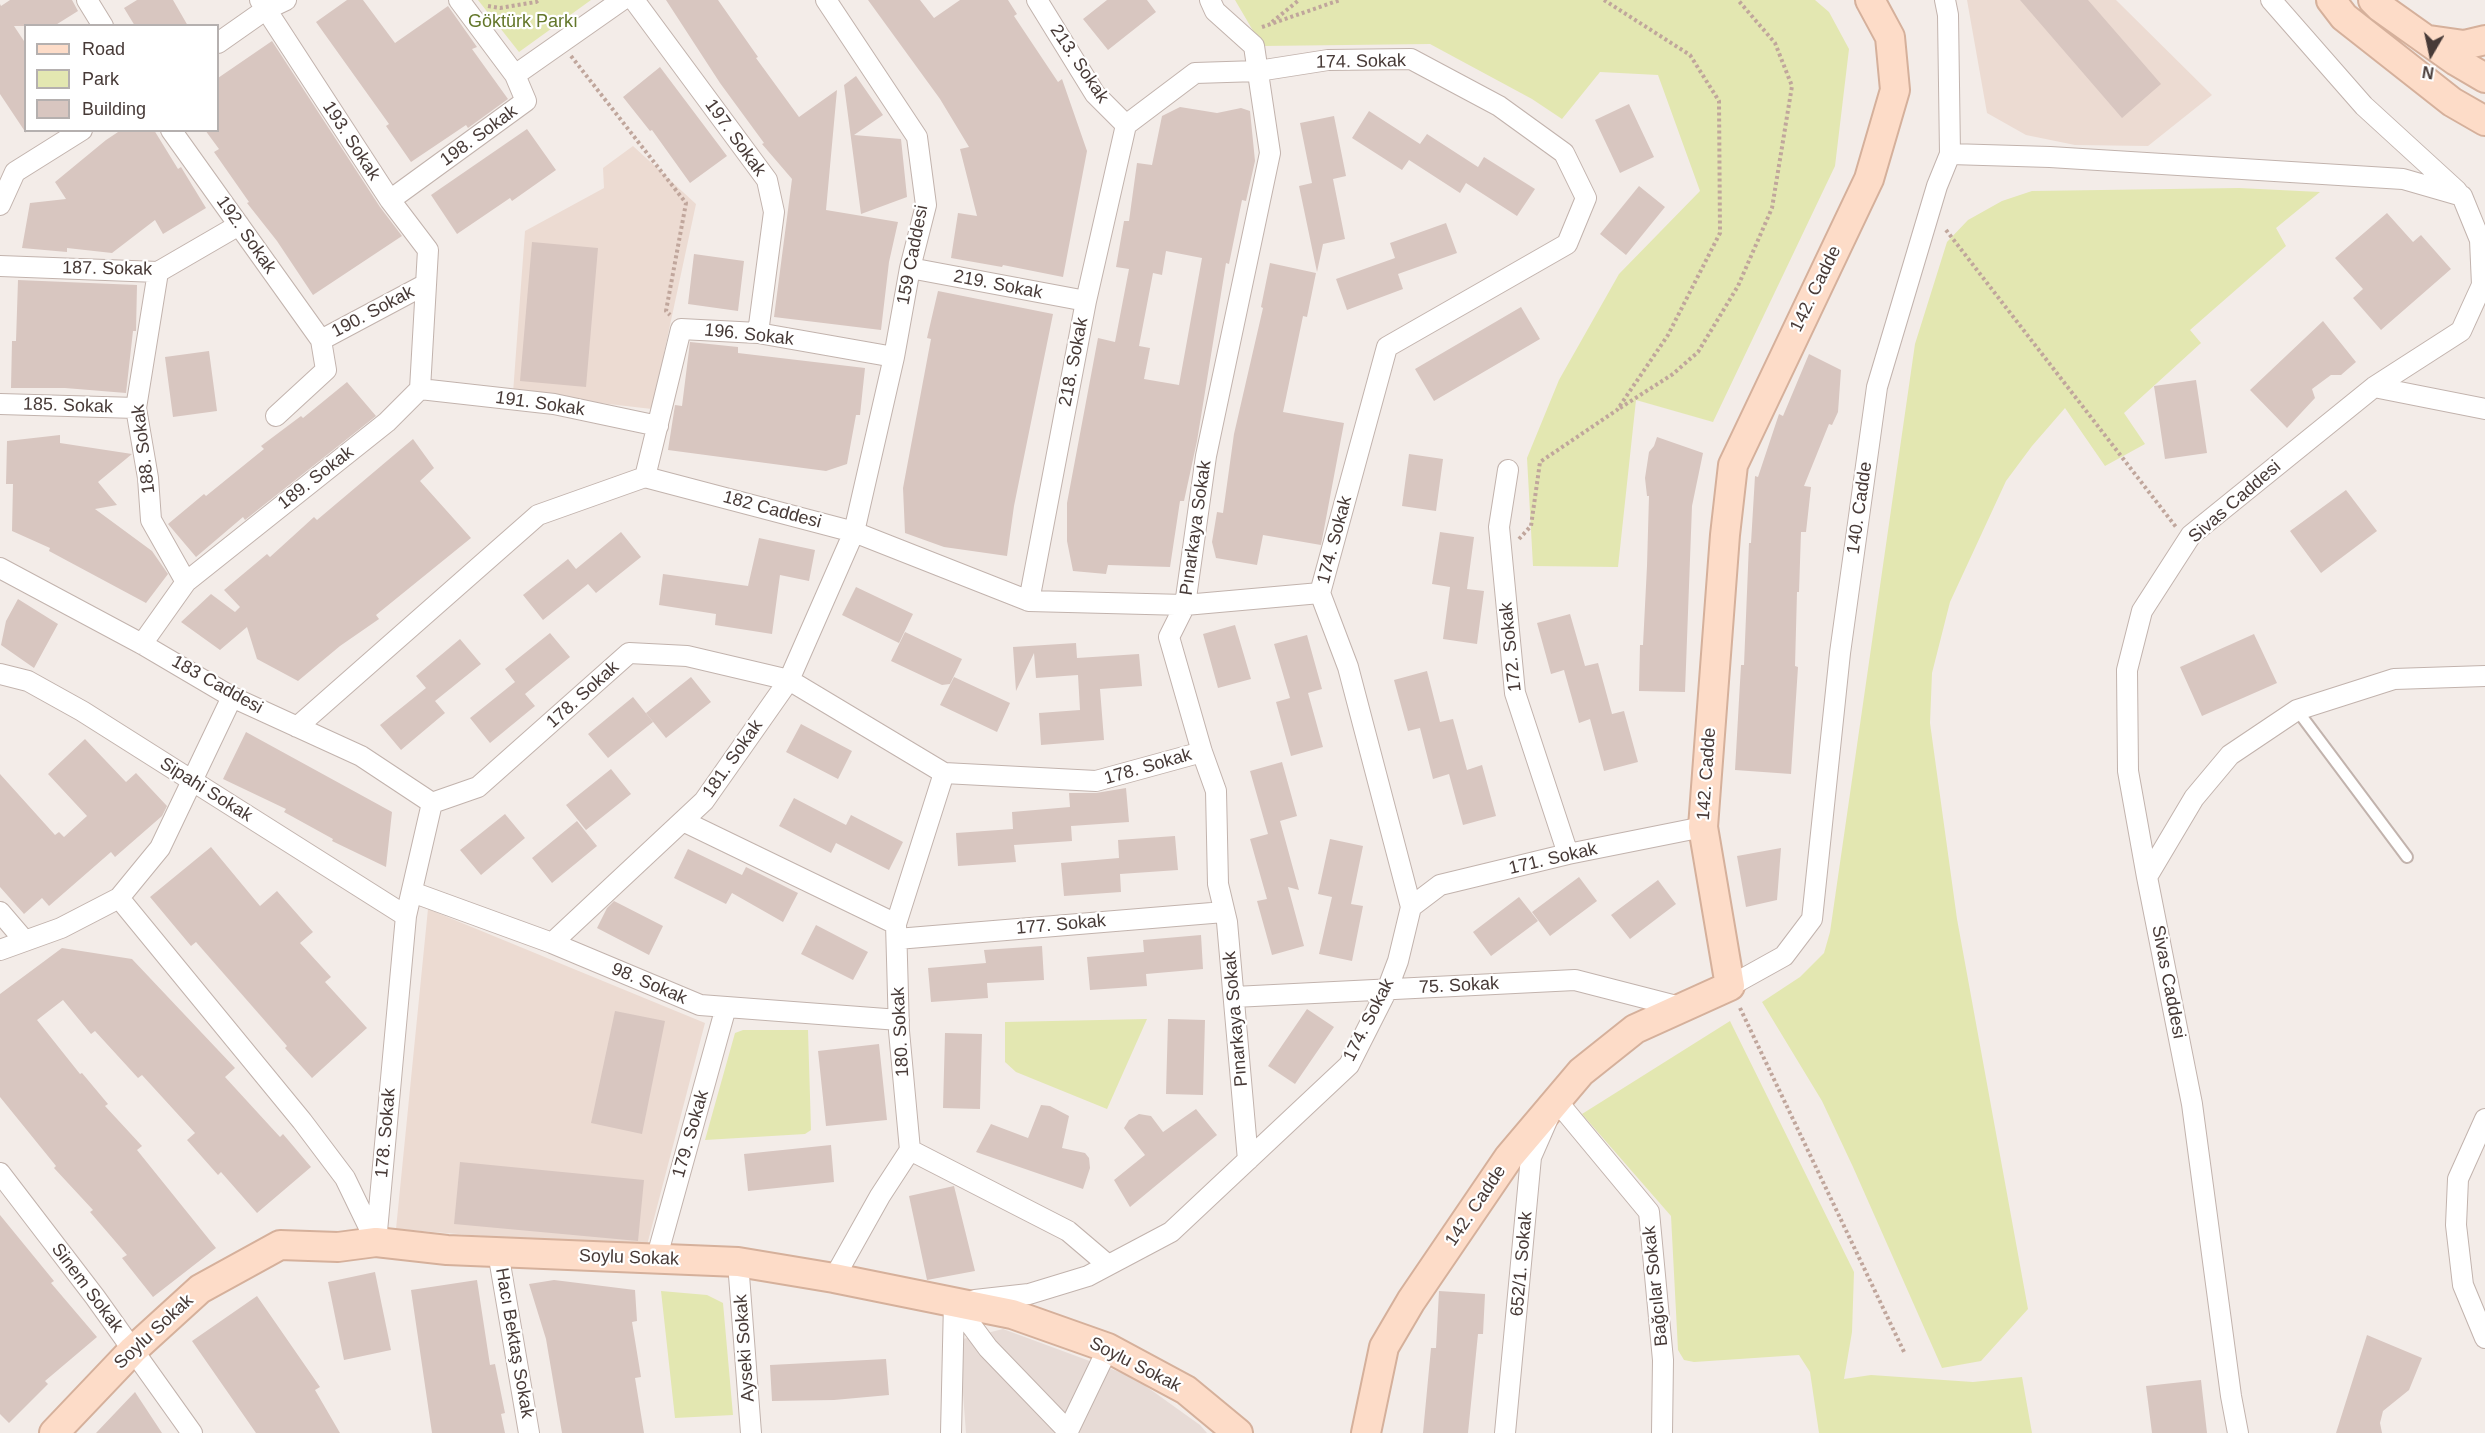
<!DOCTYPE html>
<meta charset="utf-8">
<style>
body{margin:0}
#map{position:relative;width:2485px;height:1433px;overflow:hidden;background:#f3ece8;font-family:Helvetica,sans-serif}
canvas{display:block}
.legend{position:absolute;left:24px;top:24px;width:195px;height:108px;box-sizing:border-box;background:#fff;border:2px solid #b5b0af;margin:0;padding:8px 10px;list-style:none;font-size:18px;color:#473a37}
.legend li{display:flex;align-items:center;gap:12px;height:30px}
.legend b{width:30px;border:2px solid #b5b0af}
.north{position:absolute;left:2401px;top:24px;width:60px;height:60px;-webkit-text-stroke:4px #fff;paint-order:stroke;rotate:189deg;font-size:16px;font-weight:700;line-height:24px;text-align:center;color:#473a37}
.north::after{content:'';display:block;margin:auto;width:21px;height:27px;background:#473a37;clip-path:polygon(50% 0,100% 100%,50% 72%,0 100%)}
</style>
<div id="map">
<canvas width="2485" height="1433"></canvas>
<ul class="legend">
<li><b style="height:8px;background:#fddcc8"></b>Road</li>
<li><b style="height:16px;background:#e3e7b1"></b>Park</li>
<li><b style="height:16px;background:#d8c6c0"></b>Building</li>
</ul>
<div class="north">N</div>
</div>
<script>
const g = document.querySelector('canvas').getContext('2d');
g.lineJoin = 'round';
function paint(path, color) { g.fillStyle = color; g.fill(path, 'evenodd'); }
const toPath = rows => new Path2D(rows.map(r => 'M' + r).join(''));
function trace(path, color, width, dash) { g.strokeStyle = color; g.lineWidth = width; g.lineCap = dash ? 'butt' : 'round'; g.setLineDash(dash || []); g.stroke(path); }
function write(font, color, halo, rows, align = 'center') {
  g.font = font + ' Helvetica,sans-serif'; g.lineWidth = 4.5; g.setLineDash([]); g.textBaseline = 'middle'; g.strokeStyle = halo; g.fillStyle = color; for (const [text, x, y, turn = 0] of rows) {
    g.save(); g.translate(x, y); g.rotate((+turn || 0) * Math.PI / 180); g.textAlign = isNaN(turn) ? turn : align; if (halo) g.strokeText(text, 0, 0); g.fillText(text, 0, 0); g.restore();
  }
}
const residential = toPath([
 [1003,1329,1133,1377,1200,1425,1207,1433,966,1433,959,1340]
]);
const education = toPath([
 [1967,0,2116,0,2212,95,2148,146,2075,145,2026,135,1987,113],
 [633,146,696,204,652,409,513,393,525,231,604,188,603,168],
 [428,909,705,1023,646,1249,396,1229]
]);
const green = toPath([
 [478,0,591,0,519,52],
 [1235,0,1815,0,1829,12,1849,49,1835,166,1713,422,1636,400,1618,567,1533,566,1527,458,1559,380,1619,274,1700,191,1658,75,1600,72,1562,119,1532,99,1430,44,1262,46],
 [2239,188,2320,192,2276,228,2286,246,2190,330,2201,343,2124,413,2145,444,2105,466,2065,408,2032,446,2006,481,1950,602,1932,673,1930,723,1957,919,2028,1309,1981,1361,1942,1368,1853,1167,1822,1101,1762,1002,1800,977,1824,953,1830,932,1915,344,1947,242,1968,220,2002,201,2032,191],
 [1147,1019,1107,1109,1016,1072,1005,1062,1005,1022],
 [1730,1021,1854,1272,1852,1332,1844,1379,1871,1375,1973,1382,2022,1377,2032,1433,1819,1433,1810,1372,1799,1355,1694,1362,1684,1360,1678,1350,1671,1216,1582,1114],
 [743,1030,808,1030,811,1130,805,1134,705,1140,735,1033],
 [661,1291,707,1295,723,1303,733,1415,675,1418]
]);
const building = toPath([
 [10,0,72,0,78,11,54,26,14,26,26,44,26,133,0,94,0,4,1,6],
 [137,0,173,0,188,26,135,26,124,8],
 [347,0,363,0,395,43,448,6,477,47,472,49,508,99,468,128,466,125,411,162,386,126,389,124,316,22],
 [666,0,718,0,758,57,756,58,799,117,837,90,826,210,898,222,889,262,881,330,774,317,792,179,762,144,764,143,720,83],
 [868,0,920,0,934,18,960,0,1008,0,1017,14,1014,16,1058,82,1062,79,1087,151,1063,277,1003,265,1002,267,951,258,958,213,977,216,960,149,969,147,940,99],
 [1107,0,1147,0,1156,12,1108,50,1083,19],
 [2020,0,2088,0,2161,84,2122,118],
 [272,41,380,207,402,236,313,295,277,241,247,203,249,202,214,152,219,149,205,130,218,130,218,78],
 [660,67,727,156,690,183,652,130,650,131,623,97],
 [856,76,883,115,854,135,901,139,907,197,861,214,844,85],
 [1629,104,1654,157,1620,173,1595,120],
 [1180,107,1217,113,1241,108,1250,111,1255,161,1246,201,1242,200,1229,264,1226,263,1197,441,1184,501,1180,501,1170,567,1108,565,1106,574,1073,571,1067,541,1067,503,1098,338,1115,342,1129,269,1116,267,1124,221,1129,221,1137,163,1152,165,1162,116],
 [1166,251,1202,258,1179,385,1144,379,1150,348,1139,346,1153,273,1162,275],
 [1369,111,1420,144,1427,134,1478,167,1484,157,1535,189,1517,216,1466,183,1460,193,1409,160,1402,170,1352,138],
 [1334,116,1346,176,1333,179,1345,239,1323,244,1317,272,1299,186,1312,183,1300,123],
 [527,129,556,170,512,201,510,198,457,234,431,195],
 [121,130,154,130,178,169,181,167,206,208,163,234,155,220,112,253,67,248,67,252,22,248,30,203,66,199,55,182,106,140],
 [1639,186,1665,207,1626,255,1600,234],
 [2387,213,2413,242,2421,235,2451,269,2381,330,2353,298,2363,289,2335,258],
 [1446,223,1457,253,1398,274,1403,289,1347,310,1336,279,1395,258,1390,243],
 [532,242,598,248,586,387,520,381],
 [694,254,744,261,738,311,688,304],
 [1270,263,1316,273,1307,317,1303,316,1283,412,1344,423,1321,545,1263,535,1257,565,1216,558,1212,542,1217,512,1223,513,1234,434,1263,308,1261,307],
 [18,280,137,285,136,331,133,331,126,393,65,388,11,388,12,341,16,341],
 [938,291,1053,314,1014,506,1007,556,944,547,905,533,903,488,931,339,927,338],
 [1521,307,1540,339,1434,401,1415,369],
 [2323,321,2356,362,2341,375,2331,375,2312,389,2315,398,2287,428,2250,390],
 [690,342,738,347,738,353,865,368,860,415,856,415,847,464,826,471,668,450,675,405,682,406],
 [209,351,217,411,173,417,165,357],
 [1809,354,1841,370,1838,412,1832,425,1829,424,1804,486,1811,487,1806,532,1801,532,1799,592,1797,592,1795,666,1798,667,1791,774,1735,770,1741,665,1744,665,1749,543,1751,543,1755,476,1758,477,1779,414,1783,416],
 [2196,380,2207,453,2165,459,2154,386],
 [347,382,376,416,245,520,243,517,196,557,168,524,204,494,206,496,264,449,261,446,301,416,303,418],
 [60,435,60,443,132,454,98,482,117,505,95,509,152,551,168,574,146,603,49,551,50,548,12,531,13,484,6,484,7,441],
 [1657,437,1703,453,1692,506,1685,692,1639,691,1640,645,1643,645,1647,566,1649,496,1647,496,1645,478,1649,452,1654,446],
 [413,439,434,468,420,481,471,538,376,615,379,619,340,646,298,681,257,659,247,627,220,650,181,622,211,594,235,612,240,607,224,590,267,554,270,557,314,517,317,520],
 [1409,454,1443,459,1436,511,1402,506],
 [2346,490,2377,531,2321,573,2290,531],
 [621,532,641,557,596,593,588,584,543,620,523,595,568,559,576,569],
 [1440,532,1474,537,1467,589,1484,591,1477,644,1443,639,1450,587,1432,584],
 [759,538,815,550,809,581,780,575,772,634,715,625,716,614,659,605,663,574,748,586],
 [856,587,913,614,899,643,842,615],
 [18,599,58,624,34,668,1,645,6,621],
 [1570,614,1585,666,1598,663,1612,714,1624,711,1638,762,1604,771,1590,719,1579,723,1564,670,1551,674,1537,623],
 [1235,625,1251,679,1218,688,1203,634],
 [905,632,962,659,950,684,942,685,891,661],
 [550,633,570,657,525,694,535,706,490,743,470,718,515,682,505,669],
 [2254,634,2277,683,2202,716,2180,667],
 [1307,635,1322,689,1308,693,1323,747,1291,756,1276,702,1290,698,1274,644],
 [460,639,481,664,435,701,445,713,401,750,380,725,426,688,416,676],
 [1076,643,1077,658,1139,654,1142,686,1100,689,1104,740,1041,745,1039,713,1080,710,1078,675,1036,678,1034,653,1016,691,1013,647],
 [1427,671,1440,722,1453,719,1467,770,1482,765,1496,816,1463,825,1449,774,1433,779,1420,728,1408,731,1394,680],
 [691,677,711,702,666,738,646,713],
 [954,677,1010,703,997,732,940,705],
 [633,697,653,722,608,758,588,734],
 [801,724,852,751,838,779,786,752],
 [246,732,392,812,386,867,332,841,333,839,284,812,286,809,223,779],
 [85,739,126,782,136,773,167,806,162,816,115,857,111,852,49,906,42,898,24,914,0,887,0,774,55,835,59,832,64,837,87,816,48,774],
 [1282,762,1297,816,1280,821,1299,890,1288,887,1304,946,1272,955,1257,901,1267,899,1250,839,1268,834,1250,771],
 [611,769,631,794,586,830,566,805],
 [1126,788,1129,822,1071,826,1072,841,1014,845,1016,862,958,866,956,833,1013,829,1012,812,1070,807,1069,793,1096,793],
 [794,798,846,825,851,815,903,842,889,870,836,843,831,853,779,826],
 [505,814,525,838,481,875,460,850],
 [577,821,597,846,552,883,532,858],
 [1175,836,1178,870,1120,874,1121,892,1064,896,1061,863,1119,858,1118,840],
 [1330,839,1363,846,1351,904,1363,906,1352,961,1319,954,1332,897,1318,894],
 [211,847,260,906,277,891,313,932,300,943,331,977,325,982,367,1028,312,1078,285,1048,287,1046,196,942,191,946,150,897],
 [1781,848,1777,900,1746,907,1737,856],
 [688,849,742,875,746,867,798,893,783,922,732,893,726,904,674,878],
 [1579,877,1597,901,1550,936,1532,912],
 [1658,880,1676,904,1630,939,1611,915],
 [1519,897,1538,921,1491,956,1473,932],
 [614,901,663,926,649,955,597,928,607,908],
 [816,925,868,952,853,980,801,954],
 [1201,935,1203,969,1146,974,1147,986,1090,990,1087,957,1144,952,1143,940],
 [1042,946,1044,980,987,983,988,998,931,1002,928,968,986,963,984,950],
 [62,948,132,959,235,1068,225,1077,280,1137,283,1134,311,1167,257,1213,221,1172,218,1175,187,1140,195,1133,142,1075,138,1078,95,1031,91,1034,63,1000,37,1020,80,1074,82,1073,108,1104,105,1106,142,1146,137,1150,216,1248,153,1297,122,1258,127,1255,90,1212,93,1210,54,1168,56,1166,0,1097,0,994],
 [1307,1009,1334,1027,1295,1084,1268,1066],
 [615,1011,665,1021,642,1134,591,1123],
 [1168,1019,1205,1020,1203,1095,1166,1094],
 [945,1033,982,1034,980,1109,943,1108],
 [879,1044,887,1120,826,1126,818,1051],
 [1041,1105,1050,1106,1069,1116,1062,1148,1085,1153,1089,1158,1090,1168,1083,1189,976,1152,991,1124,1028,1138],
 [1196,1109,1217,1135,1130,1207,1114,1180,1145,1155,1124,1128,1129,1120,1139,1114,1151,1116,1163,1132],
 [831,1145,834,1182,748,1191,744,1154],
 [460,1162,644,1180,638,1241,454,1224],
 [954,1186,975,1271,927,1280,909,1196],
 [0,1215,54,1281,51,1283,97,1337,45,1381,48,1384,9,1423,0,1414],
 [375,1272,391,1350,344,1360,328,1282],
 [477,1280,490,1365,495,1364,505,1413,501,1414,505,1433,432,1433,411,1290],
 [554,1280,635,1290,637,1321,632,1322,641,1377,635,1378,644,1433,562,1433,546,1339,529,1284],
 [1439,1291,1485,1294,1483,1334,1478,1334,1468,1433,1423,1433,1431,1348,1436,1348],
 [257,1296,320,1387,315,1390,340,1433,256,1433,192,1341],
 [2367,1335,2422,1358,2409,1390,2383,1411,2380,1423,2382,1433,2336,1433],
 [886,1359,889,1395,834,1400,772,1401,770,1365],
 [2201,1380,2207,1433,2152,1433,2146,1386],
 [135,1392,162,1433,96,1433]
]);
const path = toPath([
 [488,6,500,8,536,2,539,0],
 [1272,22,1299,0],
 [1262,27,1340,0],
 [571,56,686,203,666,311,670,315],
 [1946,230,2176,527],
 [1620,408,1673,374,1698,352,1738,286,1772,208,1792,86,1775,43,1738,0],
 [1519,539,1531,526,1540,462,1617,410,1668,335,1720,233,1719,101,1690,55,1604,0],
 [1740,1008,1905,1354]
]);
const lane = toPath([
 [2297,710,2407,857]
]);
const street = toPath([
 [87,0,103,26],
 [459,0,515,75],
 [634,0,767,180,774,212,758,333],
 [1037,0,1095,94,1126,125],
 [1210,0,1215,11,1254,46,1270,153,1206,456,1185,605,1169,637,1202,752,1216,791,1218,884,1227,922,1248,1160],
 [2271,0,2364,106,2457,191],
 [218,43,265,10,286,0],
 [171,130,321,340,326,370,276,416],
 [1950,154,2050,157,2403,179,2462,196,2480,240,2482,285,2461,331,2374,387,2191,535,2142,611,2127,670,2128,771,2147,877,2192,1104,2231,1396,2238,1433],
 [390,200,526,101,515,75,622,0],
 [0,205,15,172,82,130],
 [0,266,158,272,239,225],
 [910,268,1086,301],
 [158,272,136,408,148,478,151,520,186,582],
 [321,340,426,284],
 [2374,387,2485,409],
 [420,389,554,404,658,426],
 [0,404,136,408],
 [1508,470,1499,527,1515,693,1568,854],
 [645,477,681,329,758,333,894,357],
 [0,568,142,644,232,697,361,756,432,803],
 [1029,601,1086,301,1126,125],
 [142,644,186,582,387,422,420,389,428,250,390,200,260,0],
 [0,674,28,681,82,711,406,916],
 [297,727,538,515,645,477,854,532,1029,601,1185,605,1320,593],
 [432,803,478,787,629,653,687,656,789,680,944,773,1096,781,1202,752],
 [683,821,896,924],
 [2147,877,2194,798,2230,755,2297,710,2394,679,2485,676],
 [412,892,552,943,700,1005,899,1020],
 [119,898,302,1121,345,1178,376,1242],
 [1411,907,1440,885,1568,854,1703,827],
 [0,912,24,940],
 [897,939,1224,912],
 [552,943,704,801,789,680,854,532,894,357,910,268,926,205,917,137,826,0],
 [0,950,61,928,119,898,160,848,232,697],
 [1730,986,1784,956,1812,919,1840,653,1877,387,1937,186,1950,154,1948,15,1945,0],
 [1234,997,1575,980,1680,1007],
 [2485,1119,2458,1179,2456,1225,2463,1285,2485,1338],
 [910,1150,1068,1231,1108,1265],
 [0,1173,95,1297,192,1433],
 [376,1242,406,916,432,803],
 [498,1252,529,1433],
 [656,1260,726,1007],
 [738,1262,751,1433],
 [834,1278,880,1196,910,1150,899,1031,896,924,944,773],
 [975,1300,1029,1294,1088,1276,1171,1232,1349,1065,1387,990,1398,961,1411,907,1348,667,1320,593,1387,347,1567,244,1586,198,1564,153,1499,106,1411,59,1328,60,1258,71,1195,73,1126,125],
 [954,1302,988,1348,1068,1431,1108,1348],
 [951,1433,954,1302],
 [1505,1433,1531,1157,1556,1100,1649,1212,1663,1360,1662,1433]
]);
const secondary = toPath([
 [2331,0,2344,17,2452,102,2485,121],
 [2373,0,2380,7,2456,61,2485,78],
 [2429,40,2464,45,2485,40],
 [54,1433,133,1350,200,1289,280,1245,338,1247,376,1242,447,1250,738,1262,834,1278,1012,1314,1108,1348,1186,1390,1238,1433],
 [1366,1433,1384,1347,1411,1301,1509,1157,1581,1072,1635,1029,1730,986,1703,827,1725,535,1733,465,1869,179,1895,90,1890,37,1870,0]
]);
const parkNames = [
 ["Göktürk Parkı",523,22]
];
const streetNames = [
 ["174. Sokak",1361,62,-1],
 ["213. Sokak",1079,64,56],
 ["198. Sokak",479,136,-36],
 ["197. Sokak",735,138,54],
 ["193. Sokak",351,141,57],
 ["192. Sokak",246,235,55],
 ["159 Caddesi",913,255,-79],
 ["187. Sokak",107,269,1],
 ["219. Sokak",998,285,11],
 ["142. Cadde",1816,289,-64],
 ["190. Sokak",373,312,-28],
 ["196. Sokak",749,335,6],
 ["218. Sokak",1074,362,-79],
 ["191. Sokak",540,404,8],
 ["185. Sokak",68,406,2],
 ["188. Sokak",144,449,-97],
 ["189. Sokak",316,478,-38],
 ["Sivas Caddesi",2235,502,-41],
 ["140. Cadde",1860,508,-82],
 ["182 Caddesi",772,510,15],
 ["Pınarkaya Sokak",1196,528,-82],
 ["174. Sokak",1335,540,-75],
 ["172. Sokak",1511,647,-96],
 ["183 Caddesi",217,685,29],
 ["178. Sokak",583,695,-42],
 ["181. Sokak",733,759,-55],
 ["178. Sokak",1148,767,-16],
 ["142. Cadde",1707,774,-86],
 ["Sipahi Sokak",206,790,32],
 ["171. Sokak",1553,859,-13],
 ["177. Sokak",1061,925,-5],
 ["Sivas Caddesi",2168,982,79],
 ["98. Sokak",649,984,23],
 ["75. Sokak",1459,986,-3],
 ["Pınarkaya Sokak",1236,1019,-95],
 ["174. Sokak",1369,1020,-63],
 ["180. Sokak",901,1032,-93],
 ["178. Sokak",386,1133,-85],
 ["179. Sokak",691,1134,-74],
 ["142. Cadde",1476,1206,-56],
 ["Soylu Sokak",629,1258,2],
 ["652/1. Sokak",1522,1264,-85],
 ["Bağcılar Sokak",1656,1286,-96],
 ["Sinem Sokak",87,1288,53],
 ["Soylu Sokak",154,1332,-43],
 ["Hacı Bektaş Sokak",514,1343,80],
 ["Ayseki Sokak",745,1348,-94],
 ["Soylu Sokak",1135,1365,27]
];
paint(residential, '#e7dbd6');
paint(education, '#ecdbd2');
paint(green, '#e3e7b1');
paint(building, '#d8c6c0');
trace(lane, '#c2b3ad', 14);
trace(street, '#c2b3ad', 22);
trace(secondary, '#d5b09b', 32);
trace(path, '#c0a69c', 4, [3, 3]);
trace(lane, '#fff', 10);
trace(street, '#fff', 20);
trace(secondary, '#fddcc8', 28);
write('18px', '#64772b', '#fff', parkNames);
write('18px', '#473a37', '#fff', streetNames);
</script>
